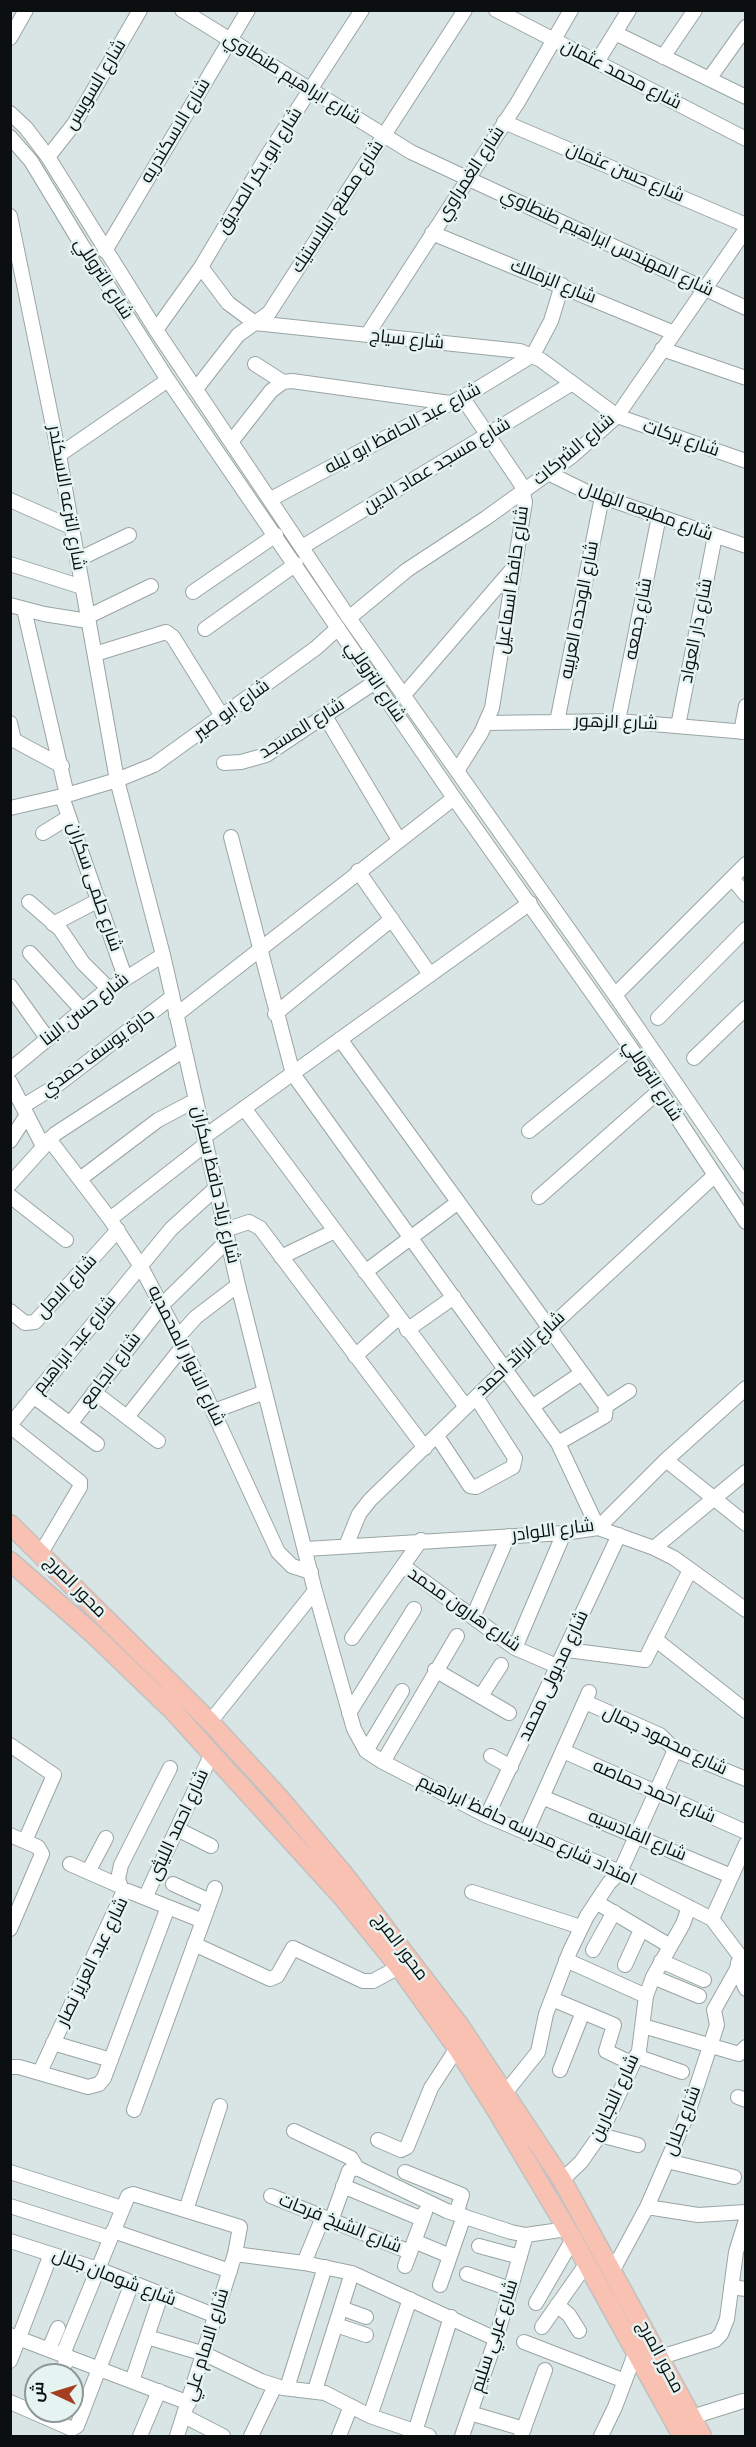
<!DOCTYPE html>
<meta charset="utf-8">
<style>
body{margin:0}
#map{position:relative;width:756px;height:2447px;overflow:hidden;background:#d8e5e4;font-family:Signika,Cairo,sans-serif}
canvas{display:block}
.frame{position:absolute;inset:0;border:12px solid #0b0f0f;pointer-events:none}
.north{position:absolute;left:24px;top:2363px;width:60px;height:60px;box-sizing:border-box;background:#e5f3f1;border:2px solid #8e9897;border-radius:50%;rotate:274deg;font-size:16px;font-weight:700;line-height:24px;text-align:center;color:#0b0f0f}
.north::after{content:'';display:block;margin:auto;width:21px;height:27px;background:#a63e21;clip-path:polygon(50% 0,100% 100%,50% 72%,0 100%)}
</style>
<div id="map">
<canvas width="756" height="2447"></canvas>
<div class="frame"></div>
<div class="north">ش</div>
</div>
<script>
const g = document.querySelector('canvas').getContext('2d');
g.lineJoin = 'round';
const toPath = rows => new Path2D(rows.map(r => 'M' + r).join(''));
function trace(path, color, width, dash) { g.strokeStyle = color; g.lineWidth = width; g.lineCap = dash ? 'butt' : 'round'; g.setLineDash(dash || []); g.stroke(path); }
function write(font, color, halo, rows, align = 'center') {
  g.font = font + ' Signika,Cairo,sans-serif'; g.lineWidth = 5; g.setLineDash([]); g.textBaseline = 'middle'; g.strokeStyle = halo; g.fillStyle = color; for (const [text, x, y, turn = 0] of rows) {
    g.save(); g.translate(x, y); g.rotate((+turn || 0) * Math.PI / 180); g.textAlign = isNaN(turn) ? turn : align; if (halo) g.strokeText(text, 0, 0); g.fillText(text, 0, 0); g.restore();
  }
}
const minor = toPath([
 [182,10,411,152,746,308],
 [496,10,746,139],
 [615,33,746,97],
 [10,38,26,10],
 [663,57,695,10],
 [597,62,629,10],
 [709,79,746,27],
 [10,113,26,128,48,157,156,330,349,618,615,995,746,1186],
 [504,122,746,225],
 [10,137,31,161,80,242,168,380,454,798,631,1048,746,1222],
 [48,157,74,124,140,10],
 [10,216,59,455,117,780,163,955,238,1285,315,1591,354,1729,366,1751,383,1762,487,1816,620,1872,712,1919,746,1964],
 [432,233,674,333],
 [105,251,248,10],
 [201,267,228,303,255,323,520,351,541,360,617,416,746,461],
 [156,330,201,267,267,156,362,10],
 [367,335,518,102,571,10],
 [662,349,746,378],
 [255,364,283,382],
 [196,389,238,335,269,313,465,10],
 [231,442,271,391,283,382,292,381,450,403],
 [59,455,168,380],
 [548,473,585,491,746,546],
 [271,499,477,389,533,355,551,321,562,285],
 [10,500,71,527],
 [302,547,571,384],
 [77,560,129,535],
 [10,564,82,587],
 [193,592,276,535],
 [10,605,44,614,88,621],
 [24,609,67,795],
 [87,617,151,586],
 [349,618,407,570,486,518,572,456,617,416,746,229],
 [205,629,296,564],
 [95,654,166,632,173,637,222,716],
 [403,696,515,566],
 [325,716,399,840],
 [618,721,659,516],
 [557,722,602,497],
 [10,723,14,740],
 [486,723,618,721,746,732],
 [678,726,715,536],
 [741,732,746,706],
 [10,738,62,766],
 [224,763,241,762,266,755,375,682],
 [457,771,481,733,492,708,525,502,521,484,462,397],
 [62,797,125,977],
 [10,808,67,795,117,780,154,765,316,648,338,628],
 [43,833,69,817],
 [231,837,293,1074,558,1443,598,1528,654,1548,674,1558,746,1610],
 [358,871,429,973],
 [732,878,746,895],
 [29,902,60,929,83,963,109,989],
 [53,924,99,900],
 [30,953,82,1010],
 [10,986,47,1038],
 [615,995,746,864],
 [275,1014,392,919],
 [176,1015,454,798],
 [658,1018,746,929],
 [340,1039,606,1406,605,1416,558,1443],
 [694,1058,746,1008],
 [10,1070,103,993,163,955],
 [10,1082,43,1146],
 [23,1106,56,1086,172,997],
 [244,1108,466,1407],
 [529,1131,631,1048],
 [204,1137,530,903],
 [49,1139,110,1219,140,1265,183,1346,278,1552,292,1566,311,1572],
 [10,1141,27,1115],
 [80,1179,158,1120,196,1100],
 [10,1184,55,1134,184,1050],
 [10,1196,66,1240],
 [539,1197,659,1091],
 [110,1219,206,1144],
 [225,1230,249,1222,260,1228,425,1448],
 [281,1257,335,1231],
 [365,1272,457,1203],
 [10,1311,25,1323,35,1322,118,1230],
 [407,1330,454,1297],
 [178,1337,196,1317,238,1285],
 [355,1356,398,1318],
 [94,1392,158,1441],
 [33,1396,97,1444],
 [533,1406,582,1373],
 [606,1406,629,1391],
 [214,1411,265,1392],
 [127,1417,183,1346],
 [70,1424,162,1305,228,1240],
 [10,1425,171,1229,216,1188],
 [10,1426,80,1482,80,1487,41,1553],
 [437,1436,470,1486,476,1487,513,1467,515,1458,476,1397],
 [666,1460,746,1524],
 [346,1546,359,1514,370,1500,505,1369,714,1176],
 [654,1548,746,1472],
 [306,1549,564,1533,598,1528,666,1460,746,1388],
 [403,1566,515,1648,559,1667],
 [473,1617,508,1536],
 [352,1638,421,1540],
 [655,1639,746,1711],
 [515,1648,564,1533],
 [567,1650,645,1660,690,1570],
 [435,1670,509,1713],
 [481,1696,501,1665],
 [585,1702,660,1735,675,1750,746,1779],
 [349,1713,414,1609],
 [210,1722,315,1591],
 [10,1745,54,1775,25,1841],
 [366,1751,402,1691],
 [563,1751,746,1832],
 [491,1756,511,1767],
 [383,1762,457,1636],
 [542,1797,731,1876],
 [487,1816,619,1535],
 [177,1829,211,1846],
 [526,1833,589,1692],
 [10,1835,38,1847,42,1854,10,1929],
 [70,1864,120,1886],
 [88,1872,106,1838],
 [173,1884,210,1901],
 [472,1892,581,1927],
 [123,1893,118,1879,121,1865,170,1768],
 [145,1898,212,1753],
 [596,1902,670,1946],
 [712,1919,746,1844],
 [194,1944,270,1979,277,1976,293,1948,363,1981,373,1981,399,1967],
 [593,1950,614,1912],
 [566,1960,646,1996],
 [661,1961,704,1980],
 [738,1963,737,1969,746,1989],
 [625,1965,641,1930],
 [653,1977,699,1996],
 [552,1999,614,2025,606,2051,631,2063],
 [643,2026,739,2054,746,2047],
 [53,2043,111,2060],
 [636,2056,682,2072],
 [10,2067,19,2067,88,2087,99,2084,104,2078,168,1907],
 [560,2070,583,2012],
 [40,2072,123,1893,128,1891,203,1921],
 [505,2093,538,2052,546,2014,570,1951,587,1916,609,1883,620,1872,675,1750],
 [738,2097,746,2100],
 [134,2110,215,1888],
 [294,2131,351,2158,357,2168],
 [600,2135,638,2145],
 [378,2140,401,2150,407,2147,431,2088,457,2048],
 [667,2161,734,2177],
 [357,2168,447,2211,511,2232,526,2235,567,2229],
 [10,2172,122,2208],
 [405,2172,462,2195,456,2214],
 [562,2180,581,2162,600,2135,639,2051,646,1996,653,1977,683,1924,689,1907],
 [343,2186,422,2219],
 [271,2196,410,2252],
 [10,2206,110,2238],
 [647,2207,698,2215,746,2212],
 [186,2210,220,2106],
 [331,2221,349,2171,357,2168],
 [113,2231,230,2271],
 [10,2241,98,2269,216,2316],
 [414,2241,450,2256],
 [479,2246,520,2257],
 [235,2254,304,2263,352,2273,496,2339],
 [304,2263,323,2217],
 [405,2266,425,2212],
 [613,2270,647,2207,688,2113,717,2025,714,2010,737,1969],
 [467,2274,510,2289],
 [440,2285,464,2216],
 [731,2287,746,2289],
 [536,2303,573,2239],
 [557,2305,569,2315,579,2331],
 [341,2308,366,2317],
 [336,2325,366,2335],
 [542,2327,587,2263],
 [10,2335,189,2403],
 [147,2337,205,2354,261,2381,283,2388,325,2393,370,2416,429,2436],
 [524,2342,625,2381],
 [49,2349,58,2328],
 [63,2354,128,2196,133,2194,240,2227,235,2254,177,2436],
 [661,2357,715,2340,721,2334,727,2319,736,2252,746,2220],
 [10,2361,51,2254],
 [61,2375,68,2356],
 [132,2381,161,2295],
 [287,2388,325,2267],
 [315,2390,352,2273],
 [10,2402,72,2429,77,2426,132,2283],
 [470,2413,524,2429],
 [184,2416,223,2436],
 [370,2416,410,2299],
 [692,2417,743,2401],
 [415,2432,451,2317],
 [140,2436,159,2391],
 [251,2436,275,2386],
 [339,2436,351,2406],
 [462,2436,496,2339,526,2235],
 [521,2436,545,2370],
 [601,2436,615,2407,636,2351]
]);
const major = toPath([
 [10,1524,210,1722,278,1796,343,1873,460,2026,562,2180,702,2436],
 [10,1561,91,1632,173,1711,343,1898,399,1967,457,2048,498,2113,573,2239,682,2436]
]);
const streetNames = [
 ["شارع محمد عثمان",621,75,27],
 ["شارع ابراهيم طنطاوي",292,79,32],
 ["شارع السويس",96,85,-59],
 ["شارع الاسكندريه",176,131,-59],
 ["شارع ابو بكر الصديق",260,171,-58],
 ["شارع حسن عثمان",625,173,23],
 ["شارع الغمراوي",471,174,-57],
 ["شارع مصنع البلاستيك",338,207,-57],
 ["شارع المهندس ابراهيم طنطاوي",607,243,25],
 ["شارع التروللي",103,279,57],
 ["شارع الزمالك",553,282,22],
 ["شارع سياج",407,340,6],
 ["شارع عبد الحافظ ابو ليله",403,429,-28],
 ["شارع بركات",681,439,19],
 ["شارع الشركات",574,450,-40],
 ["شارع مسجد عماد الدين",437,466,-31],
 ["شارع الترعه الاسكندر",66,498,80],
 ["شارع مطبعه الهلال",646,512,20],
 ["شارع حافظ اسماعيل",513,580,-82],
 ["شارع الوحده العربيه",580,610,-79],
 ["شارع جمعه",639,619,-79],
 ["شارع دار العواد",697,631,-79],
 ["شارع التروللي",375,682,56],
 ["شارع ابو صير",232,710,-36],
 ["شارع الزهور",616,723,2],
 ["شارع المسجد",302,729,-32],
 ["شارع حلمى سكران",94,887,71],
 ["شارع حسن البنا",85,1010,-38],
 ["حارة يوسف حمدي",98,1053,-36],
 ["شارع التروللي",652,1081,57],
 ["شارع زياد حافظ سكران",215,1185,77],
 ["شارع الامل",67,1287,-47],
 ["شارع عيد ابراهيم",75,1345,-51],
 ["شارع الرائد احمد",521,1354,-43],
 ["شارع الانوار المحمديه",186,1356,64],
 ["شارع الجامع",111,1370,-53],
 ["شارع اللوادر",553,1531,-7],
 ["محور المرج",75,1587,45],
 ["شارع هارون محمد",464,1610,35],
 ["شارع مدبولى محمد",554,1676,-65],
 ["شارع محمود جمال",665,1741,26],
 ["شارع احمد حماصه",654,1792,24],
 ["شارع احمد الليثى",179,1825,-65],
 ["امتداد شارع مدرسه حافظ ابراهيم",527,1831,25],
 ["شارع القادسيه",637,1836,23],
 ["محور المرج",400,1947,53],
 ["شارع عبد العزيز نصار",93,1962,-64],
 ["شارع النجارين",615,2098,-65],
 ["شارع جلال",683,2121,-69],
 ["شارع الشيخ فرحات",340,2224,22],
 ["شارع شومان جلال",114,2278,21],
 ["شارع عربي سليم",495,2336,-72],
 ["شارع الامام علي",207,2345,-73],
 ["محور المرج",660,2357,62]
];
trace(minor, '#99a5a4', 16);
trace(major, '#c0c1c1', 21);
trace(minor, '#fff', 14);
trace(major, '#f8c1b2', 18);
write('18px', '#0b0f0f', '#e5f3f1', streetNames);
</script>
